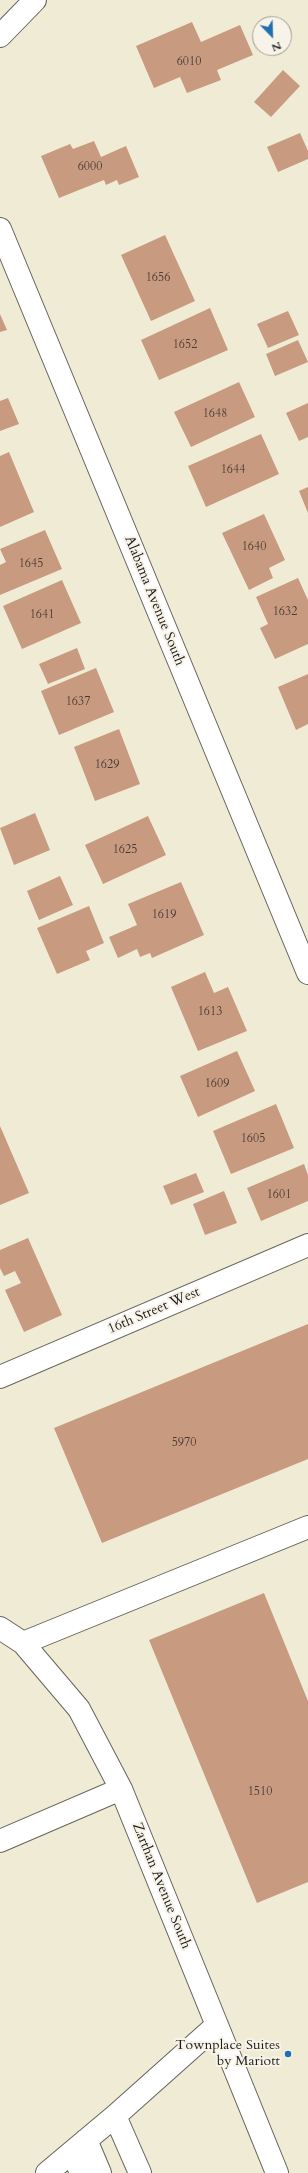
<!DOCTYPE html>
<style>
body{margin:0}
#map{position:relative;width:308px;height:2173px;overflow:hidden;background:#f0ebd5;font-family:Cardo,serif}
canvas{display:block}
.north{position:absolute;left:252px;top:16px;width:40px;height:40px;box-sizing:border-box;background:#f7f3e8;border:1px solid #9f9d96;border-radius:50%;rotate:157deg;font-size:11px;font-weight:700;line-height:16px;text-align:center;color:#1c1c1c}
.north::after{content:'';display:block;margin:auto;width:14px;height:18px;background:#1f6fb2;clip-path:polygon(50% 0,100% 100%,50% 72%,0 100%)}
</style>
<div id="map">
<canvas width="308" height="2173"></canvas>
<div class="north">N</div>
</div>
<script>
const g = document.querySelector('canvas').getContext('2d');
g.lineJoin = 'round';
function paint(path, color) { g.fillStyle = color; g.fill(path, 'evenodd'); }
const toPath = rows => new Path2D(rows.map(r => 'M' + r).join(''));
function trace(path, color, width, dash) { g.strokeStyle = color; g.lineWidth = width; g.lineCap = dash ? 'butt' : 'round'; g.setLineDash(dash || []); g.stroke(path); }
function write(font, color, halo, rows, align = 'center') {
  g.font = font + ' Cardo,serif'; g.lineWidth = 4; g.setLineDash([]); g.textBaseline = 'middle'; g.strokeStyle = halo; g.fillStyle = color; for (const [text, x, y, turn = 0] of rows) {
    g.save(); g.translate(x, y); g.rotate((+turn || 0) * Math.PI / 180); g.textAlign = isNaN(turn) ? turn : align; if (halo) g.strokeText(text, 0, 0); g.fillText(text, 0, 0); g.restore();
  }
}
const building = toPath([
 [192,22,201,42,240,25,253,55,217,70,221,80,187,93,180,77,154,88,136,46],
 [283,70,300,86,271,117,254,102],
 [300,133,308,151,308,159,278,172,267,147],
 [94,141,101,157,126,146,139,177,119,185,117,180,106,185,104,180,59,198,41,156,70,144,73,149],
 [165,235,195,301,151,321,121,255],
 [210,308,228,350,159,380,141,340],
 [288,311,299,335,268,348,257,324],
 [0,314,7,330,0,332],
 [298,340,308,362,275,376,266,354],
 [239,382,255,417,191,447,174,412],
 [8,398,19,424,0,431,0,401],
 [308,403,308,437,299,441,286,413],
 [261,434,279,474,206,507,188,466],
 [9,452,34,512,0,527,0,456],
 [308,487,308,513,299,491],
 [264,514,285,560,269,568,273,578,249,590,222,533],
 [45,530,62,569,0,595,0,565,6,562,0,549],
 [298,578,308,600,308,644,275,659,260,628,268,624,256,597],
 [62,580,81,623,22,649,3,606],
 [77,648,85,669,48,684,39,664],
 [96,668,114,712,59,735,41,691],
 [308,674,308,724,296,730,278,687],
 [119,729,140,784,95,801,74,747],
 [35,813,50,850,14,865,0,828],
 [148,816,166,855,103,884,85,845],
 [60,876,73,905,39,920,27,891],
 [181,882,204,935,152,958,150,953,140,957,137,949,118,958,109,937,137,925,128,904],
 [89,906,104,943,86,951,90,960,57,974,37,928],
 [205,972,214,993,228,987,247,1031,198,1051,171,987],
 [237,1051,255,1091,198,1117,180,1076],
 [276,1104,294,1148,231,1174,213,1131],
 [0,1126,29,1193,0,1205],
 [304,1164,308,1175,308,1201,261,1221,247,1188],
 [196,1173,204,1192,171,1205,163,1186],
 [224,1191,237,1223,205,1235,193,1204],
 [28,1238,62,1315,24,1332,5,1290,21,1283,15,1271,4,1276,0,1268,0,1250],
 [308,1324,308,1459,102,1543,54,1428],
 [264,1593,308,1701,308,1882,257,1903,149,1640]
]);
const minor = toPath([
 [0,36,35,0],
 [0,229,308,973],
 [0,1377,308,1245],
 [0,1628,23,1643,79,1709,121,1789,277,2173],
 [23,1643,308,1527],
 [0,1841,121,1789],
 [86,2140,100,2173],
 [72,2152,81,2173],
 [47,2173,115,2116],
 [140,2173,115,2116,217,2025]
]);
const markers = [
 [288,2054,4,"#1f6fb2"]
];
const numberNames = [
 ["6010",189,62],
 ["6000",90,167],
 ["1656",158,278],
 ["1652",185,345],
 ["1648",215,414],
 ["1644",233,470],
 ["1640",254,547],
 ["1645",31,564],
 ["1632",285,612],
 ["1641",42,615],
 ["1637",78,702],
 ["1629",107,765],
 ["1625",125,850],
 ["1619",164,915],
 ["1613",210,1012],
 ["1609",217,1084],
 ["1605",253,1139],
 ["1601",279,1195],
 ["5970",184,1443],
 ["1510",260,1792]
];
const streetNames = [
 ["Alabama Avenue South",154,601,68],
 ["16th Street West",154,1311,-23],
 ["Zarthan Avenue South",161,1886,68]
];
const poiNames = [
 ["Townplace Suites",280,2046],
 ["by Mariott",280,2062]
];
paint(building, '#c89a80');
trace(minor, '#66645d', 24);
trace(minor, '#fff', 22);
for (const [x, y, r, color] of markers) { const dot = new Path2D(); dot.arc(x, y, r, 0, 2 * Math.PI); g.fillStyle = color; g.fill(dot); trace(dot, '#f7f3e8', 1.5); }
write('12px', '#473c35', null, numberNames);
write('14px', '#1c1c1c', '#f7f3e8', streetNames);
write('14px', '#1c1c1c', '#f7f3e8', poiNames, 'right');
</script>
